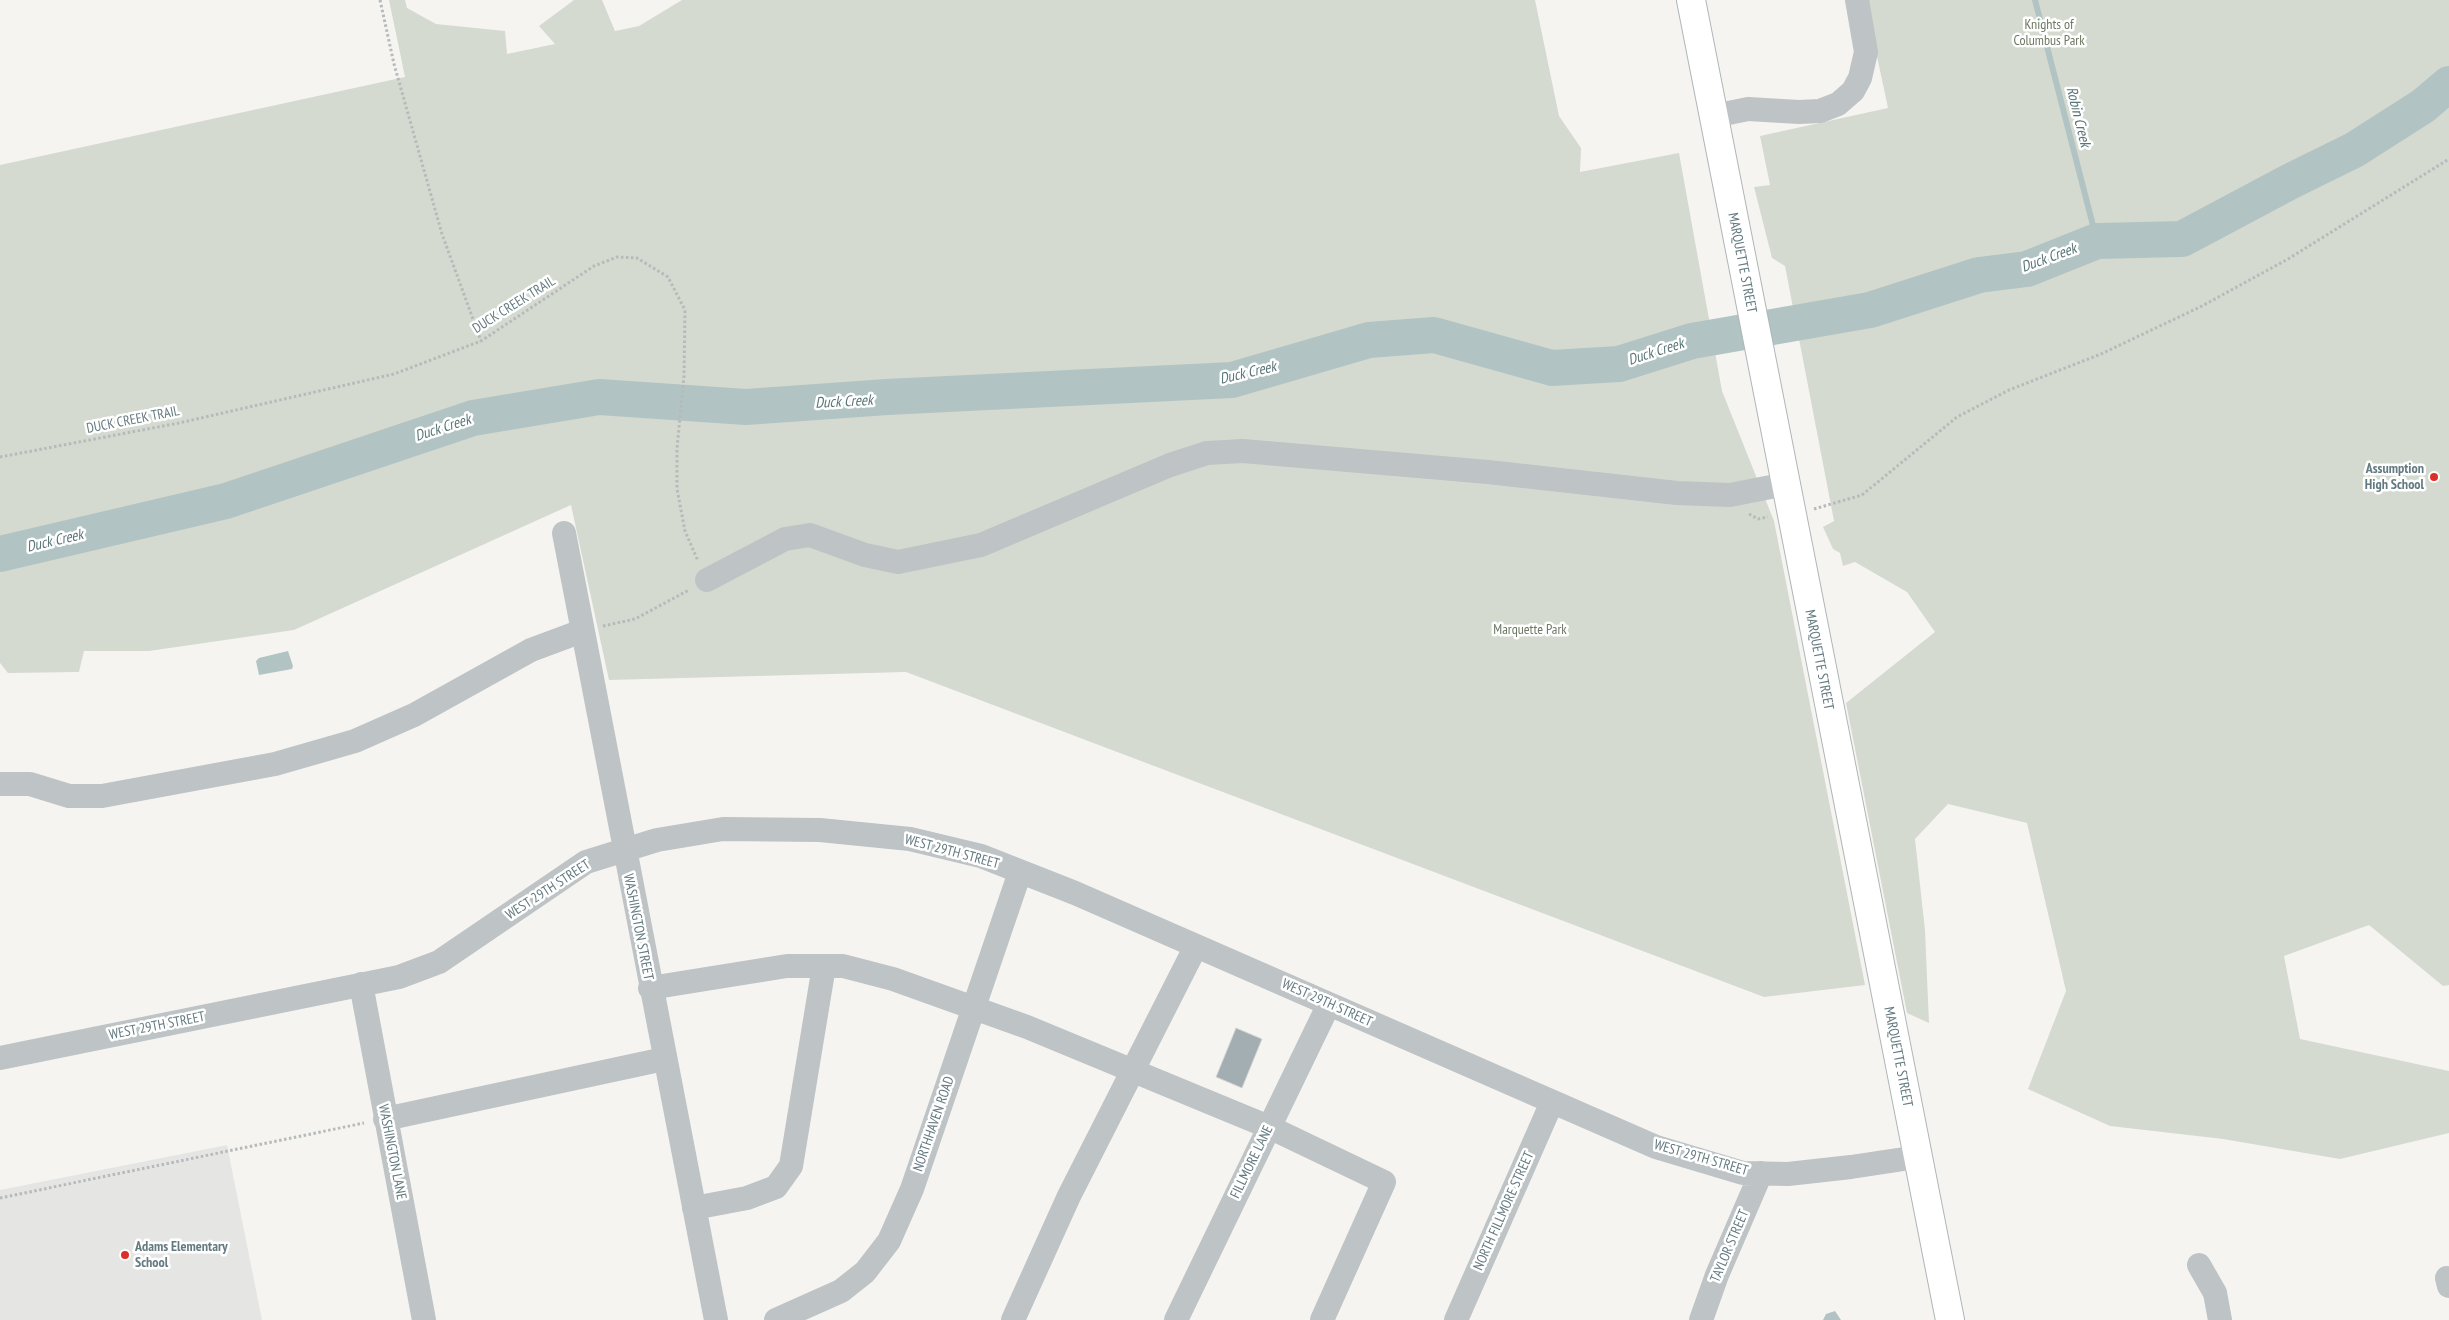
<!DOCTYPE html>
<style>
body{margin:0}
canvas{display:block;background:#f5f4f1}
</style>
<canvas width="2449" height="1320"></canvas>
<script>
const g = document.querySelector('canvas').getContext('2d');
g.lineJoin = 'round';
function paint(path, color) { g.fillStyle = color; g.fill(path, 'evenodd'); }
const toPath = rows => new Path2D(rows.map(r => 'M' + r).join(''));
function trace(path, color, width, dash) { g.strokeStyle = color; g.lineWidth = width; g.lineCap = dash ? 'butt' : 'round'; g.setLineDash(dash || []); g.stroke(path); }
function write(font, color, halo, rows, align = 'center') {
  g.font = font + ' "PT Sans Narrow",sans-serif'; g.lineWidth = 5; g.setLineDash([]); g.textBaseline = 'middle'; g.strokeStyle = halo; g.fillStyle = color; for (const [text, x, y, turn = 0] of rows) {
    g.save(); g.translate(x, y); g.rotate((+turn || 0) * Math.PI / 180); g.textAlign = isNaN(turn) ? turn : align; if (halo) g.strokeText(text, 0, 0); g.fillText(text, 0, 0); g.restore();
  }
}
const built = toPath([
 [227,1145,262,1320,0,1320,0,1190]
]);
const green = toPath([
 [389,0,405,0,407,8,436,24,505,31,507,54,555,44,539,26,574,0,602,0,615,31,639,26,682,0,1535,0,1559,116,1581,148,1580,172,1679,153,1722,391,1774,521,1865,985,1764,997,906,672,609,680,571,505,294,630,149,651,84,651,79,672,8,673,0,663,0,165,405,77],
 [1865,0,2449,0,2449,985,2443,986,2369,925,2284,956,2300,1039,2449,1071,2449,1133,2340,1159,2223,1139,2110,1126,2028,1089,2066,991,2027,823,1948,804,1915,839,1925,930,1929,1023,1907,1013,1846,703,1935,632,1907,592,1855,562,1843,566,1840,553,1833,549,1823,527,1834,521,1785,266,1772,258,1754,187,1770,185,1760,136,1888,108]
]);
const water = toPath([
 [288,651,293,666,292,669,259,675,256,661,259,658],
 [1835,1311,1841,1320,1823,1320,1826,1314]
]);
const stream = toPath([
 [2035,0,2097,241]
]);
const river = toPath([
 [0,554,226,501,473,418,599,397,746,407,887,397,1232,380,1369,340,1434,335,1552,368,1619,364,1692,341,1870,310,1979,275,2027,269,2097,241,2182,239,2291,181,2354,150,2423,106,2449,84]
]);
const building = toPath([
 [1236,1028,1262,1039,1242,1088,1216,1077,1236,1028]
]);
const path = toPath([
 [380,0,394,64,442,234,481,341],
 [0,457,179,423,394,374,481,341,594,266,617,257,637,258,668,277,685,310,684,376,677,448,677,489,685,531,698,561],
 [1814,509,1862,495,1957,417,2009,390,2101,354,2202,306,2288,259,2449,159],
 [1749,514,1758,519,1768,517],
 [603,626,635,619,689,590],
 [0,1198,364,1123]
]);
const minor = toPath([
 [1714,116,1748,109,1799,112,1820,111,1838,104,1853,91,1860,78,1866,52,1857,0],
 [564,533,716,1320],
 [707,580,785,539,810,535,865,555,898,562,981,545,1170,465,1207,453,1243,451,1488,472,1677,493,1730,495,1786,484],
 [0,784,30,784,69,796,102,796,275,764,355,741,414,715,531,650,582,631],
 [361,984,424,1320],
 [650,988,787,966,843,966,893,979,1027,1027,1269,1127,1384,1182,1322,1320],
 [0,1058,399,977,439,962,586,862,657,840,723,829,820,830,910,839,981,856,1075,893,1656,1147,1743,1173,1788,1174,1851,1167,1917,1157],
 [385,1119,664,1059],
 [694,1208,747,1198,776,1187,791,1166,824,966],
 [2199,1265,2215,1293,2220,1320],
 [2447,1278,2449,1286],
 [776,1320,841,1291,865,1272,889,1241,912,1189,1020,872],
 [1013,1320,1069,1196,1196,946],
 [1176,1320,1329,1004],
 [1456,1320,1552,1102],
 [1701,1320,1717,1275,1761,1173]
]);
const major = toPath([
 [1691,0,1950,1320]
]);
const markers = [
 [2434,477,5,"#de2e28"],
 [125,1255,5,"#de2e28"]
];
const parkNames = [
 ["Knights of",2049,25],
 ["Columbus Park",2049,41],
 ["Marquette Park",1530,630]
];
const streetNames = [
 ["MARQUETTE STREET",1742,263,79],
 ["DUCK CREEK TRAIL",514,305,-32],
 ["DUCK CREEK TRAIL",133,420,-11],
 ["MARQUETTE STREET",1819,660,79],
 ["WEST 29TH STREET",952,852,15],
 ["WEST 29TH STREET",548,890,-33],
 ["WASHINGTON STREET",638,927,79],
 ["WEST 29TH STREET",1327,1003,24],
 ["WEST 29TH STREET",157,1026,-11],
 ["MARQUETTE STREET",1898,1057,79],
 ["NORTHHAVEN ROAD",934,1124,-71],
 ["WASHINGTON LANE",392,1152,79],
 ["WEST 29TH STREET",1701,1158,16],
 ["FILLMORE LANE",1252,1162,-64],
 ["NORTH FILLMORE STREET",1504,1211,-66],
 ["TAYLOR STREET",1730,1246,-67]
];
const poiNames = [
 ["Assumption",2424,469],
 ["High School",2424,485],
 ["Adams Elementary",135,1247,"left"],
 ["School",135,1263,"left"]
];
const waterNames = [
 ["Robin Creek",2078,117,76],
 ["Duck Creek",2049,258,-20],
 ["Duck Creek",1656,352,-18],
 ["Duck Creek",1248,373,-13],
 ["Duck Creek",844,402,-3],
 ["Duck Creek",443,428,-18],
 ["Duck Creek",55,541,-13]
];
paint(built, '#e5e6e4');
paint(green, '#d5dad0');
paint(water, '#b2c3c4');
trace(stream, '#b2c3c4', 6);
trace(river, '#b2c3c4', 36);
paint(building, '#a2aeb1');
trace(building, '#d6d6d4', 1);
trace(major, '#afb6b8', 30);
trace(path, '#b6babb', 3, [2.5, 2.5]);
trace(minor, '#bec3c5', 24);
trace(major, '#fff', 28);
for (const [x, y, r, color] of markers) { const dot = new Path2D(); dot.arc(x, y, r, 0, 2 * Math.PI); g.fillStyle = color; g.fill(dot); trace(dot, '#fff', 2); }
write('14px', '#6c7963', '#fff', parkNames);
write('14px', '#647a81', '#fff', streetNames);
write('bold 14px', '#647a81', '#fff', poiNames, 'right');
write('italic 15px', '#5b7678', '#fff', waterNames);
</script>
